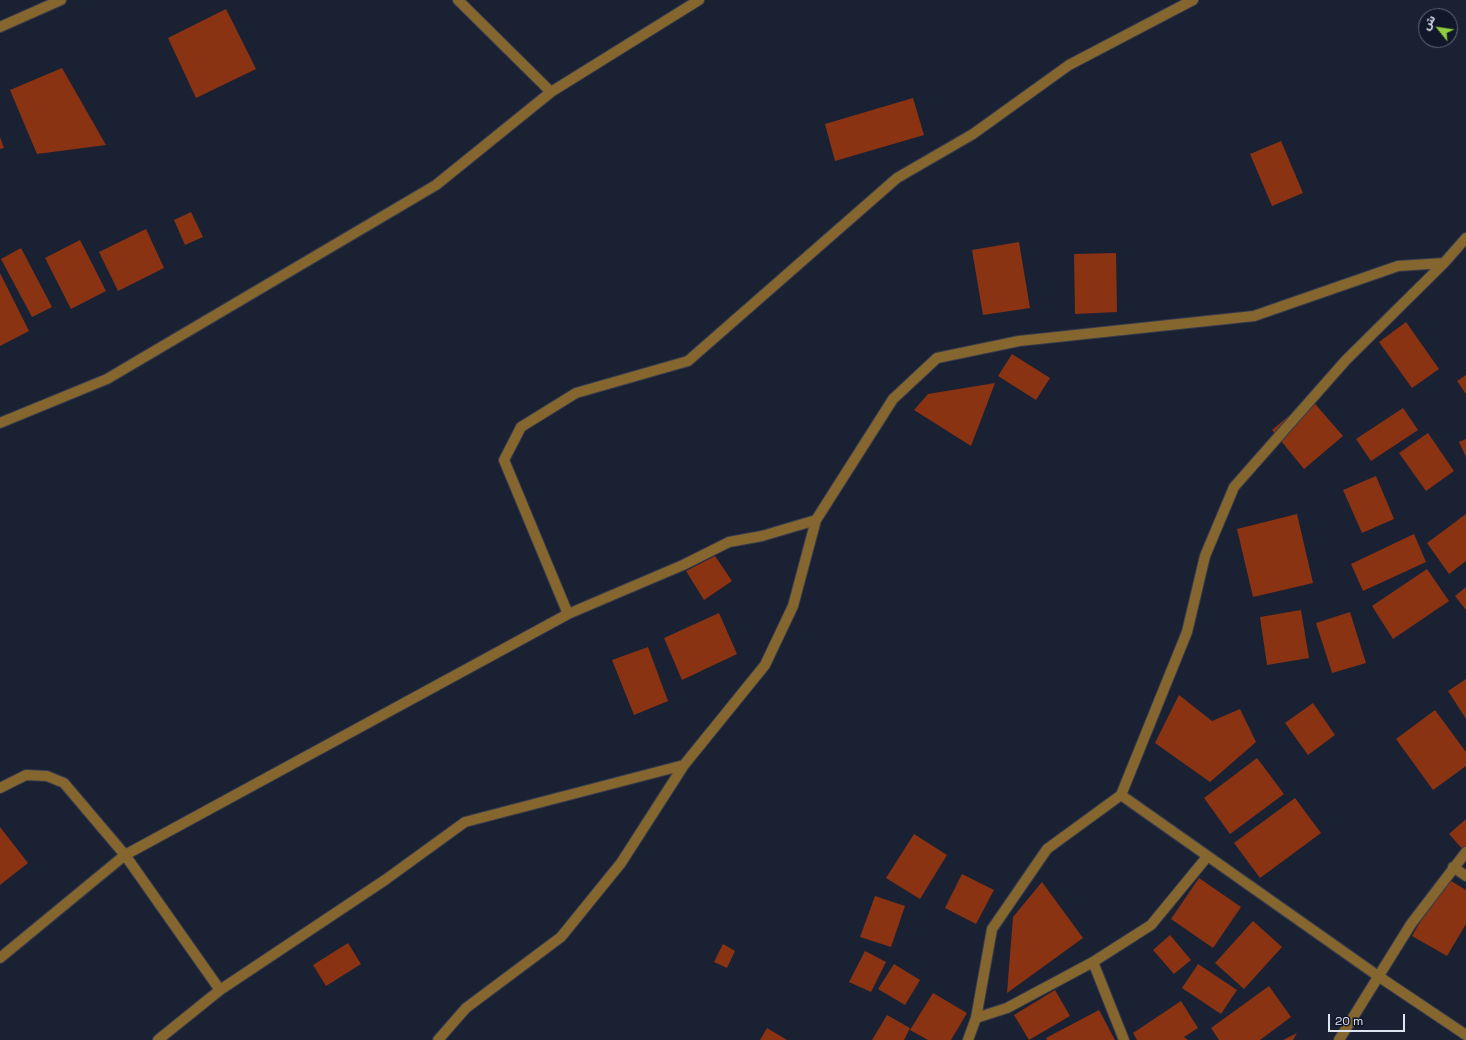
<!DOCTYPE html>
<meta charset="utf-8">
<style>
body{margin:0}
#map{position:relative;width:1466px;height:1040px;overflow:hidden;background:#1a2133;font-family:"Space Grotesk","Noto Sans Arabic",sans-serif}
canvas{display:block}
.north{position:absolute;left:1418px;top:8px;width:40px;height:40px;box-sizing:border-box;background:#111829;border:1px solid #636a79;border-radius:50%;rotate:300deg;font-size:11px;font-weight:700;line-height:16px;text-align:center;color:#dfe5f1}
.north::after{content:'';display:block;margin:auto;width:14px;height:18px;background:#91cd3f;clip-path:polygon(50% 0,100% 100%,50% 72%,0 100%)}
.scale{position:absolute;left:1328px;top:1014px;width:77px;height:18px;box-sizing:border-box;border:2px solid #dfe5f1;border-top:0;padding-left:5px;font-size:12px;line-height:14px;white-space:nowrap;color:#dfe5f1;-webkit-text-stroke:3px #111829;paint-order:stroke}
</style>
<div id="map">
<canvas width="1466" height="1040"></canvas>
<div class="north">ش</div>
<div class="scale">20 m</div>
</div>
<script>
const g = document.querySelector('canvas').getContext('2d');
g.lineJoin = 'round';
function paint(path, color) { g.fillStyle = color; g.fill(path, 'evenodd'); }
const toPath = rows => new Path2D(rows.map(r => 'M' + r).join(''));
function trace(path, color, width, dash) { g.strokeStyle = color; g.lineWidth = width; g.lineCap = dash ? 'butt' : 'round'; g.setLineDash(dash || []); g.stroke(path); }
const building = toPath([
 [226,9,256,69,196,98,168,38],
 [62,68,106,145,37,154,10,90],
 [913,98,924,135,835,161,825,124],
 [0,137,4,148,0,149],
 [1281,141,1303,193,1272,206,1250,154],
 [191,212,203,237,185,245,174,220],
 [146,229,164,268,118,291,99,252],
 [80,240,106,291,71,309,45,258],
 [1019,242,1030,308,983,315,972,250],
 [21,248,52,307,32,317,1,259],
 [1116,253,1117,312,1075,314,1074,254],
 [0,273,29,331,0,346],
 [1406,322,1439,369,1412,388,1379,342],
 [1012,354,1050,378,1036,400,998,376],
 [1466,375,1466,394,1457,381],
 [995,383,971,446,914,410,928,394],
 [1310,398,1343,436,1304,469,1272,430],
 [1403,408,1418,430,1371,461,1356,439],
 [1428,433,1454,471,1426,491,1399,453],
 [1466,439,1466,457,1459,442],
 [1376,476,1394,519,1362,533,1343,490],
 [1297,514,1313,583,1253,597,1237,529],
 [1466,514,1466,561,1449,574,1427,543],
 [1414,534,1426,562,1363,591,1351,564],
 [715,556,732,581,704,600,686,571],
 [1427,569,1449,601,1393,639,1372,606],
 [1466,587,1466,610,1455,596],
 [1301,610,1309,658,1267,665,1260,617],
 [1350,612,1366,663,1332,673,1316,623],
 [719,613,737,654,682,680,664,638],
 [648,647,668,701,634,715,612,660],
 [1466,679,1466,719,1448,691],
 [1179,695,1212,721,1240,709,1256,742,1210,782,1155,743],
 [1313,703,1335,735,1308,755,1285,723],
 [1435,710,1466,752,1466,766,1433,790,1396,739],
 [1257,758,1284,794,1230,834,1204,798],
 [1295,798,1321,833,1260,878,1234,843],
 [1466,819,1466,853,1449,834],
 [0,827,28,863,0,885],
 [914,834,947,855,920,899,886,878],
 [962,874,994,890,976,924,945,908],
 [1199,878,1241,907,1213,948,1171,919],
 [1446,878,1466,890,1466,924,1447,956,1412,936],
 [1042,882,1083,938,1007,993,1013,917],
 [875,896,905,906,891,947,860,937],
 [1253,921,1282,947,1244,989,1215,963],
 [1170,935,1191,960,1174,974,1153,950],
 [348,943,361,964,326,986,313,965],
 [723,944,735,951,727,968,714,962],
 [865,951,886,962,871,992,849,982],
 [894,964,920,980,905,1005,878,989],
 [1198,964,1237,990,1221,1014,1182,988],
 [1269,986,1291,1017,1260,1040,1219,1040,1211,1028],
 [1055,990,1070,1016,1029,1040,1014,1015],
 [933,993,967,1013,951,1040,928,1040,910,1030],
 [1181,1001,1198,1028,1184,1037,1188,1040,1137,1040,1133,1033],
 [1099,1010,1115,1040,1047,1040,1046,1038],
 [887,1015,910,1028,904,1040,872,1040],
 [767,1028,787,1040,760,1040],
 [1297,1033,1293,1040,1283,1040]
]);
const minor = toPath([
 [458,0,551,92],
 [0,27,61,0],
 [0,423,107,379,436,185,551,92,699,0],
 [568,614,504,460,521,427,576,393,688,361,897,178,973,134,1069,65,1193,0],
 [0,788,26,775,47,776,64,783,125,855,220,990],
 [1121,795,1378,976,1466,1035],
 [1453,867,1466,876],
 [0,958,125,855,568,614,683,565,729,542,762,536,816,520],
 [1093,962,1124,1040],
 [976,1018,1007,1008,1093,962,1151,925,1207,857],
 [158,1040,220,990,385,880,465,822,684,765],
 [438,1040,466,1008,561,937,621,863,684,765,765,665,793,606,816,520,893,399,937,358,1019,341,1254,316,1398,266,1444,263,1466,238],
 [968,1040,976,1018,992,929,1047,849,1121,795,1187,632,1205,556,1234,487,1346,360,1444,263],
 [1339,1040,1411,924,1466,852]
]);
paint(building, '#893313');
trace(minor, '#363c4e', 12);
trace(minor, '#85662e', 10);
</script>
